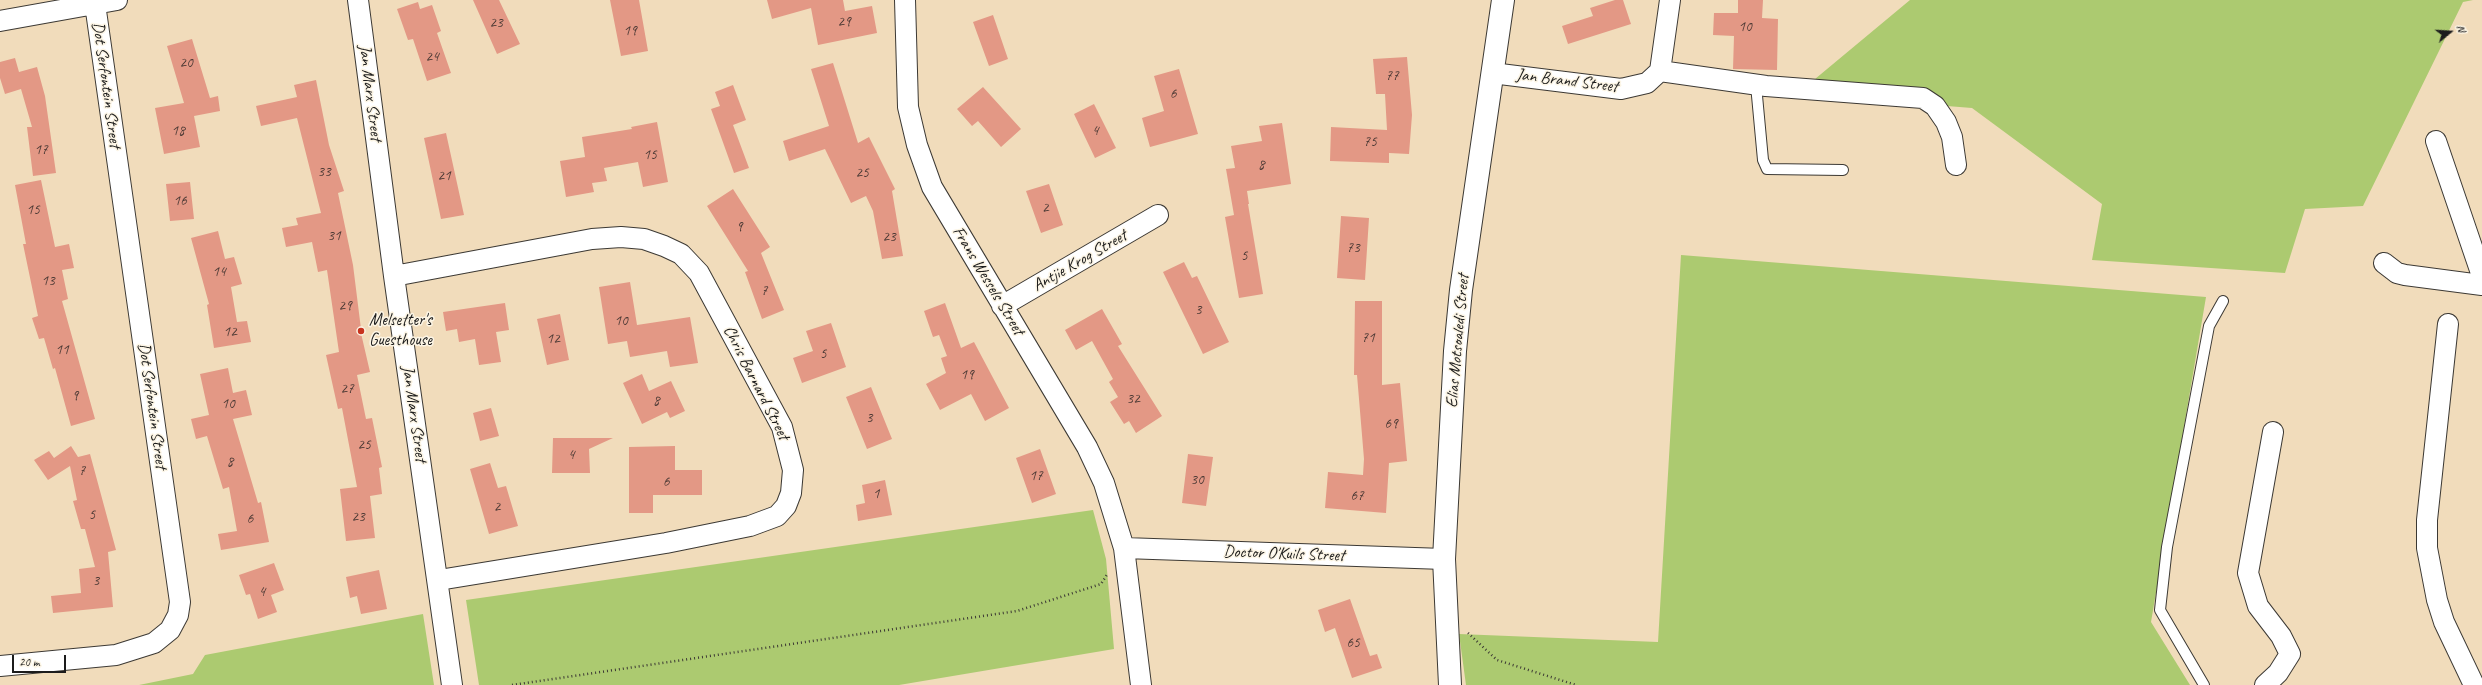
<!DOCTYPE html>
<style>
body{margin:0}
#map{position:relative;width:2482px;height:685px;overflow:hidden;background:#f1dcbb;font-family:Caveat,sans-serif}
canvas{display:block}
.north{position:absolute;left:2430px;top:12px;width:40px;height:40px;-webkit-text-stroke:3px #fcf5e5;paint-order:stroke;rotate:72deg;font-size:11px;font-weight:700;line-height:16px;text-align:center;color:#1c1c1c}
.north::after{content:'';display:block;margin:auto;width:14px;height:18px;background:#1c1c1c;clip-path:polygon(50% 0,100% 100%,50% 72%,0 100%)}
.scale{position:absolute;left:12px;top:655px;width:54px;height:18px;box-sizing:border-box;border:2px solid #1c1c1c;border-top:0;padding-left:5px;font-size:12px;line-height:14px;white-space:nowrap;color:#1c1c1c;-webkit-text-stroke:3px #fcf5e5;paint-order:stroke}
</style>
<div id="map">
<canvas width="2482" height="685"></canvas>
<div class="north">N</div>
<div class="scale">20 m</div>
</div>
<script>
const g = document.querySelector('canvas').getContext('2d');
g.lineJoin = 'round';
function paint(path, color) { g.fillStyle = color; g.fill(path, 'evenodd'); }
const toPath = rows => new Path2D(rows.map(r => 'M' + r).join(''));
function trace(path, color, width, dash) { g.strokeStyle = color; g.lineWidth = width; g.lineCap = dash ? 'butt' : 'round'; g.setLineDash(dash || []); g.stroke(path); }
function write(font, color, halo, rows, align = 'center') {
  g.font = font + ' Caveat,sans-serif'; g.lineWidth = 3; g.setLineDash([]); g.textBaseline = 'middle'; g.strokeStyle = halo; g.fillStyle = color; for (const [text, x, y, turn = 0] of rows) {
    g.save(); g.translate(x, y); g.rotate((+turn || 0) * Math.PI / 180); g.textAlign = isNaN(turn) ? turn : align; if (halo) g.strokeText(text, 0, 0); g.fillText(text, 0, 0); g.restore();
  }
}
const green = toPath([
 [1910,0,2473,0,2463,2,2363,206,2305,209,2285,273,2092,260,2102,204,1972,108,1797,94],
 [1681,255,2206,297,2151,622,2190,685,1466,685,1459,634,1658,642],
 [1093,510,1106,559,1114,649,899,685,479,685,466,600],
 [423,614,434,685,139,685,193,674,205,655]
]);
const building = toPath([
 [473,0,499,0,520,44,497,54],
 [610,0,639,0,648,51,621,56],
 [767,0,843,0,845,11,872,6,877,33,818,45,811,8,772,19],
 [1615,0,1623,0,1631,24,1568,44,1562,26,1593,16,1590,8],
 [1738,0,1763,0,1762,18,1778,19,1777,70,1733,69,1734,36,1713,35,1714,13,1738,13],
 [418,2,420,9,432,5,441,31,437,33,451,73,427,81,413,39,408,40,397,9],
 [993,15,1008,59,989,66,973,22],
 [192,39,210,98,218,96,220,111,194,116,200,147,164,154,155,108,184,103,167,46],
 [1407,57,1412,115,1409,154,1389,153,1389,163,1330,161,1331,127,1387,130,1385,94,1376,94,1373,59],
 [15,58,19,72,37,67,45,96,56,173,33,176,27,127,32,127,21,89,5,94,0,78,0,62],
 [833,63,858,143,869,137,895,189,892,191,903,256,882,259,873,211,866,196,851,203,825,149,789,161,783,141,829,126,811,69],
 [1179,69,1198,134,1150,147,1142,118,1164,111,1154,76],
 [316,80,329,145,344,191,338,193,353,265,361,329,360,329,370,372,357,375,366,419,372,418,382,467,379,468,382,494,370,496,375,538,346,541,340,489,357,487,342,408,338,409,326,355,339,352,327,270,318,272,312,242,286,247,282,228,298,225,296,218,321,213,297,118,261,126,256,106,297,97,294,85],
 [733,85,746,120,733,125,749,168,734,173,711,109,720,106,715,92],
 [983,87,1021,129,1001,147,978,121,972,126,957,109],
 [1094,104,1116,148,1095,158,1074,114],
 [657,122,668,182,643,187,638,162,604,168,607,181,592,183,594,192,566,197,560,161,585,157,582,137,632,129,631,127],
 [1282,123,1291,184,1247,191,1249,204,1248,204,1263,294,1239,298,1225,217,1234,215,1226,169,1235,168,1231,146,1262,141,1259,126],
 [446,133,464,215,441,219,424,138],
 [41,180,55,247,69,244,74,268,62,270,68,299,62,301,95,419,71,426,55,368,53,369,44,338,39,339,32,318,38,316,23,244,26,244,15,185],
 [190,182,194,219,170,221,166,184],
 [1049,184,1063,225,1041,233,1026,191],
 [733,189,770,247,761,253,784,310,762,319,745,272,748,271,707,206],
 [1341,216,1369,218,1365,280,1337,278],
 [218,231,225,259,234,257,242,284,231,287,237,322,247,321,251,342,214,348,207,305,209,304,191,238],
 [1184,262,1192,278,1197,276,1229,342,1203,354,1163,272],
 [630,282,637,325,690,317,698,363,670,367,667,351,630,357,627,341,608,344,599,287],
 [1355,301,1382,301,1382,385,1400,383,1407,461,1389,463,1386,513,1325,508,1328,472,1363,475,1364,459,1357,375,1354,375],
 [505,303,509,330,496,332,501,362,479,365,475,339,459,342,457,329,446,331,443,312],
 [945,303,961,348,974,342,1009,408,985,421,971,394,940,410,926,384,946,373,941,358,947,356,939,335,933,337,924,311],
 [1102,309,1122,344,1118,346,1162,416,1136,433,1129,421,1124,424,1110,402,1118,397,1109,382,1113,379,1092,341,1076,350,1065,330],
 [560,314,569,360,547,365,537,319],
 [831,323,846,367,802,383,793,358,813,351,806,331],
 [228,368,233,393,246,390,252,415,233,419,258,503,261,502,269,542,221,550,218,534,237,531,229,487,223,489,207,436,196,439,191,419,209,415,200,374],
 [642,374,649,391,671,381,685,411,670,418,667,412,642,424,623,383],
 [871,387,892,439,867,449,846,397],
 [491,408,499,436,480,441,473,413],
 [553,438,613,438,589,449,590,473,552,473],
 [71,446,78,457,90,454,116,550,108,552,113,607,53,613,51,596,81,593,79,569,95,567,85,529,81,529,73,501,77,500,70,466,48,480,34,460,49,451,54,458],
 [675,446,675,470,702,470,702,495,653,495,653,513,629,513,629,447],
 [1040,449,1056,494,1032,503,1016,458],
 [1188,454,1213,457,1206,506,1182,503],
 [490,463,498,488,506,486,518,526,489,534,470,469],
 [885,480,892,515,858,521,856,505,865,503,862,485],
 [274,563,284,590,271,595,277,612,258,619,250,594,246,595,239,575],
 [379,570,387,609,361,614,357,596,350,598,346,577],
 [1350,599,1370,656,1377,654,1382,668,1352,678,1335,628,1325,632,1318,610]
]);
const path = toPath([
 [1468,633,1497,660,1576,685],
 [512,685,1017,611,1101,584,1108,573]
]);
const service = toPath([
 [1756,85,1763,160,1767,169,1843,170],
 [2204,685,2160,610,2167,547,2209,326,2223,301]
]);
const minor = toPath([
 [358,0,394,276,452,685],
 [905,0,908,107,917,145,932,187,1087,447,1104,483,1124,548,1141,685],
 [0,21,117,0],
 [1660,71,1766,86,1923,98,1935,106,1946,122,1952,137,1956,165],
 [1492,73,1621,89,1647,83,1660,71,1670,0],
 [2436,141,2482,276],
 [2384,263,2397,273,2405,275,2482,285],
 [394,276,592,239,621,237,644,239,664,246,681,254,699,273,782,427,793,470,791,493,786,506,777,516,750,526,666,543,439,580],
 [1002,306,1158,215],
 [2448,324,2427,520,2427,548,2437,600,2444,622,2474,685],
 [1124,548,1444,559],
 [0,666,116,655,154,643,170,630,178,615,180,602,95,4],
 [2265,685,2278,673,2290,654,2281,636,2258,606,2248,573,2273,432]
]);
const tertiary = toPath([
 [1450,685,1444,559,1455,351,1461,290,1503,0]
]);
const markers = [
 [361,331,4,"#c8321e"]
];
const numberNames = [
 ["29",844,22],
 ["23",496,23],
 ["10",1745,27],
 ["19",630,31],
 ["24",432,57],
 ["20",186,63],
 ["77",1392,76],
 ["6",1173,94],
 ["18",178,131],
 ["4",1095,131],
 ["75",1370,142],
 ["17",41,150],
 ["15",650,155],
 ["8",1261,165],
 ["33",324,172],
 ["25",862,173],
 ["21",444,176],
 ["16",180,201],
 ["2",1045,208],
 ["15",33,210],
 ["9",739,227],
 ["31",334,236],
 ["23",889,237],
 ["73",1353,248],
 ["5",1244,256],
 ["14",219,272],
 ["13",48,281],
 ["7",764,291],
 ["29",345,306],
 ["3",1198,310],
 ["10",621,321],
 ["12",230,332],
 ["71",1368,338],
 ["12",553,339],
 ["11",62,350],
 ["5",823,354],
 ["19",967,375],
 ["27",347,389],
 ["9",75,396],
 ["32",1133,399],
 ["8",656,401],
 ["10",228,404],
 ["3",869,418],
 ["69",1391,424],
 ["25",364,445],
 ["4",571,455],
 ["8",230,462],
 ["7",82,471],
 ["17",1036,476],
 ["30",1197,480],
 ["6",666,482],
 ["1",876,494],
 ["67",1357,496],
 ["2",497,507],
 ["5",92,515],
 ["23",358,517],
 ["6",250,519],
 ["3",96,581],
 ["4",262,592],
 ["65",1353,643]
];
const streetNames = [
 ["Jan Brand Street",1567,81,7],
 ["Dot Serfontein Street",106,85,82],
 ["Jan Marx Street",370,93,83],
 ["Antjie Krog Street",1080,261,-30],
 ["Frans Wessels Street",988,281,59],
 ["Elias Motsoaledi Street",1458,341,-85],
 ["Chris Barnard Street",756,383,63],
 ["Dot Serfontein Street",152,406,82],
 ["Jan Marx Street",414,414,82],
 ["Doctor O'Kuils Street",1284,554,2]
];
const poiNames = [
 ["Melsetter's",369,321],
 ["Guesthouse",369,341]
];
paint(green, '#acca70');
paint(building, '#e39885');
trace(service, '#3c3934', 12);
trace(minor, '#3c3934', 22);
trace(tertiary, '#3c3934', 24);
trace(path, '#3c3934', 2.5, [1, 3]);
trace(service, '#fff', 10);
trace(minor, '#fff', 20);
trace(tertiary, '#fff', 22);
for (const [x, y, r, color] of markers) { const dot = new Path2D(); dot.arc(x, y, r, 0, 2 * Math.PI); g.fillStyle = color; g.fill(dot); trace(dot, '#fcf5e5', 1.5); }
write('15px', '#4e3b36', null, numberNames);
write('17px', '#1c1c1c', '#fcf5e5', streetNames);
write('17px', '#1c1c1c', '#fcf5e5', poiNames, 'left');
</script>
